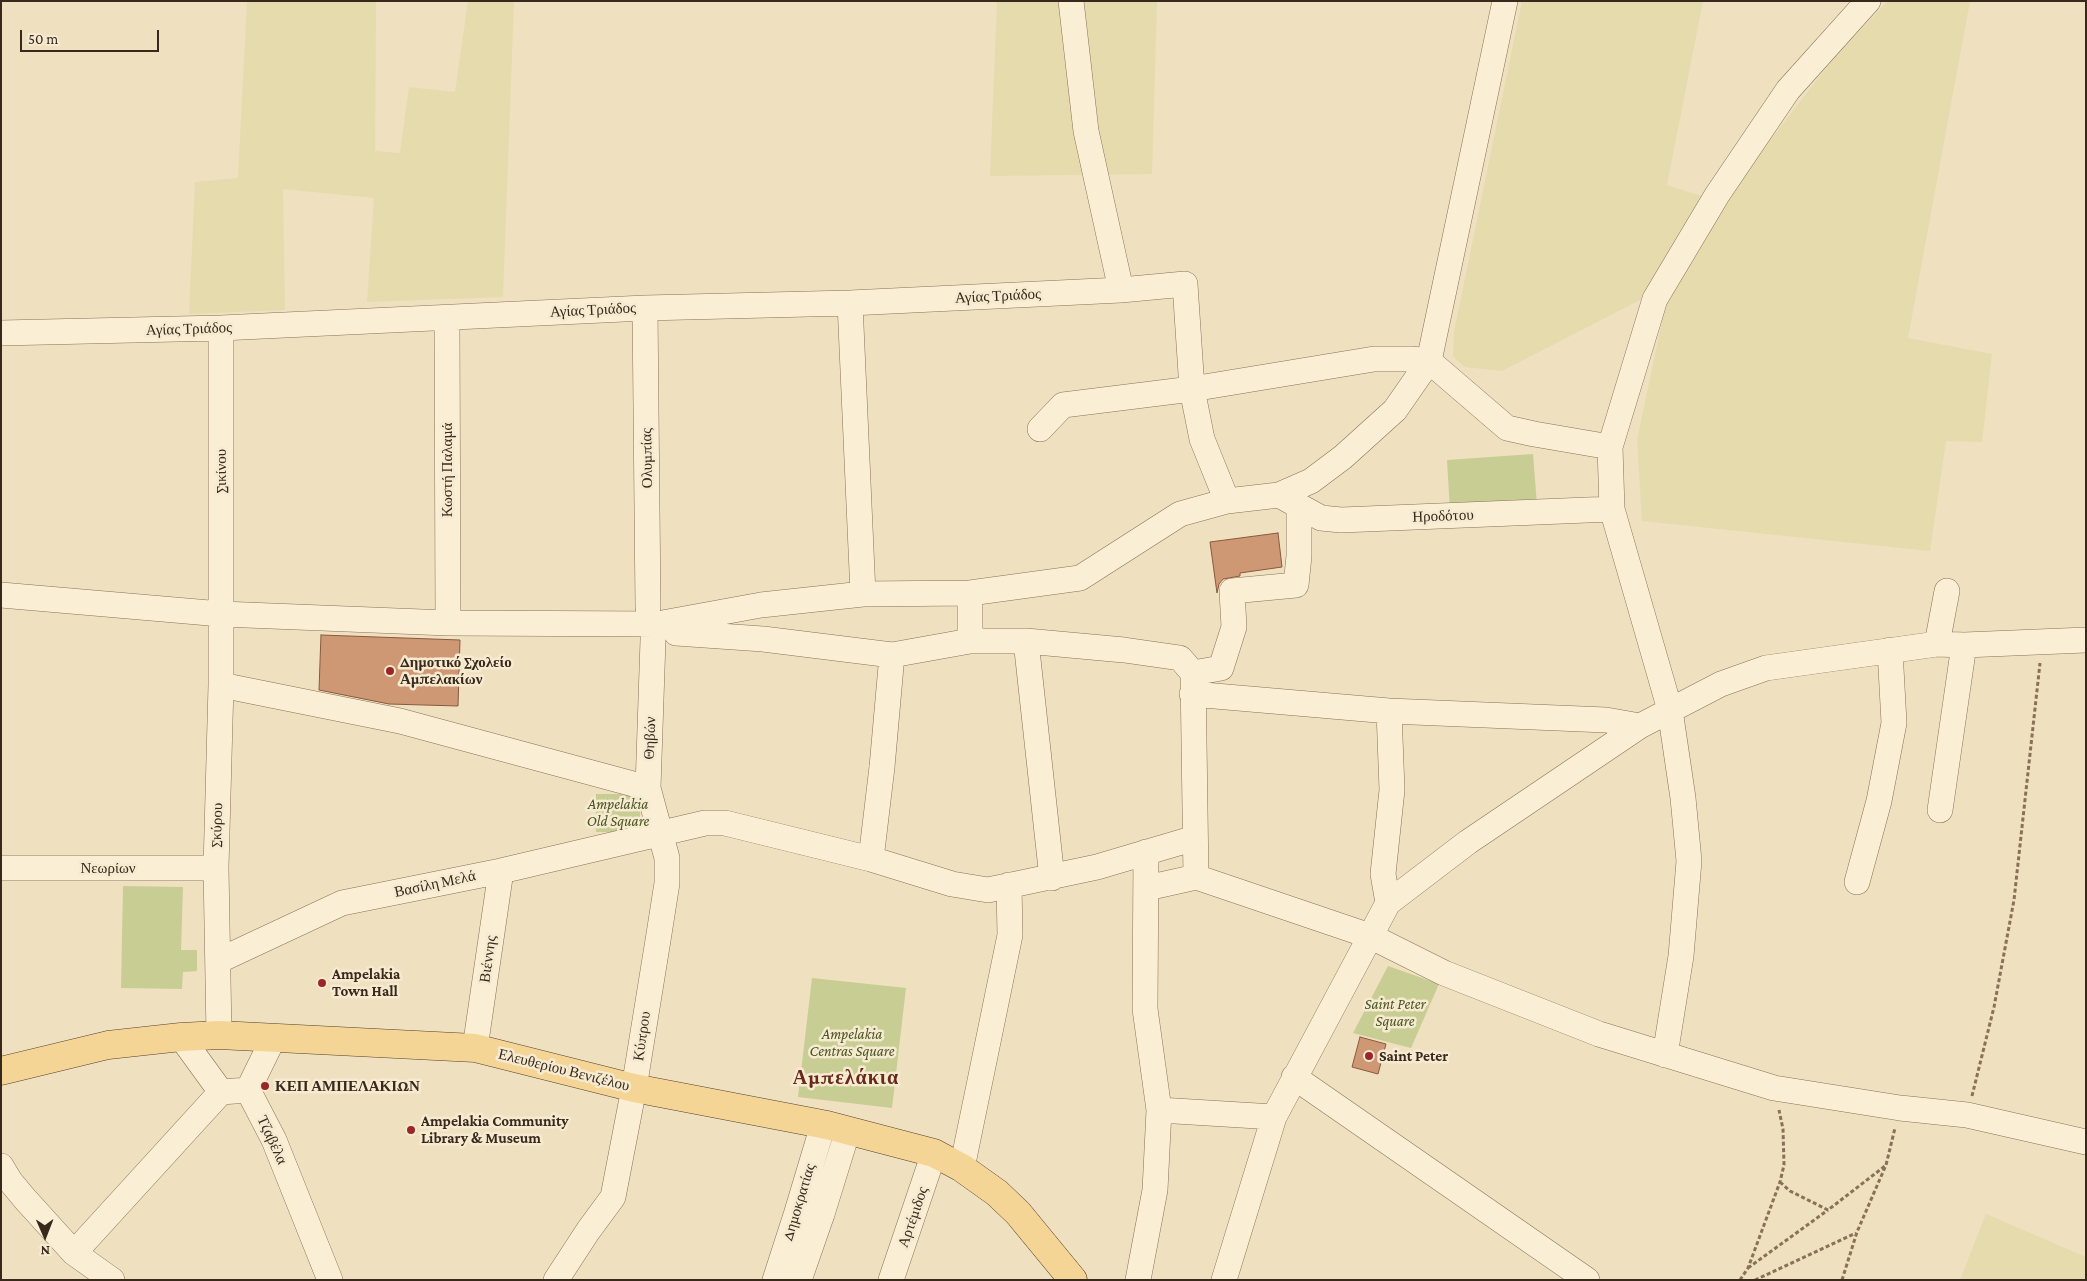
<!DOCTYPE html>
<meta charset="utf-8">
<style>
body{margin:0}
#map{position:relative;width:2087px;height:1281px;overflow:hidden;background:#efe0c0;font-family:"Crimson Pro",serif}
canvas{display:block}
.frame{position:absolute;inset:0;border:2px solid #38291c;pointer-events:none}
.north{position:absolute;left:20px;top:1211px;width:50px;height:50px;-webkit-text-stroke:4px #f6ead0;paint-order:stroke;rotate:179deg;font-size:14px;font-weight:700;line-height:20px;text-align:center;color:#38291c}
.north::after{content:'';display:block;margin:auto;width:18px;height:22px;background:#38291c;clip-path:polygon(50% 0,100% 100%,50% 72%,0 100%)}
.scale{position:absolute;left:20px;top:30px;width:139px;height:22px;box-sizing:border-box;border:2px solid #38291c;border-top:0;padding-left:6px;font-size:15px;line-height:18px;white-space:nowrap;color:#38291c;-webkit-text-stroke:4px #f6ead0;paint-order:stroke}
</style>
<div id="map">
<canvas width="2087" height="1281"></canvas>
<div class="frame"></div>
<div class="north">N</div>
<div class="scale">50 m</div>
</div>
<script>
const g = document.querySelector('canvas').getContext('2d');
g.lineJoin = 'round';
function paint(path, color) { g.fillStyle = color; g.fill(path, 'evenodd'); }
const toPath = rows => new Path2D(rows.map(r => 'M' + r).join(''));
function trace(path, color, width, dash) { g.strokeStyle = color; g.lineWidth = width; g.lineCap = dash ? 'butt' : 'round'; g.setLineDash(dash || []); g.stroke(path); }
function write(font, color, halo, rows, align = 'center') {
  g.font = font + ' "Crimson Pro",serif'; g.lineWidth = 5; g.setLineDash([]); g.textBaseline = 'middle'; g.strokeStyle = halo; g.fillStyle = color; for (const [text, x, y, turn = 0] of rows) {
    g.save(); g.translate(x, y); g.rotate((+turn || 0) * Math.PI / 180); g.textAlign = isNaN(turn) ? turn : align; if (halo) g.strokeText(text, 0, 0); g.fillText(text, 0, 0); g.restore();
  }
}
const farmland = toPath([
 [247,1,376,1,375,151,400,153,409,87,455,92,468,1,514,1,503,297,367,302,374,198,283,189,285,310,189,314,195,182,238,178],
 [997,1,1157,1,1152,174,990,176],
 [1522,1,1703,1,1667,185,1704,197,1642,299,1502,371,1464,367,1453,356,1454,332],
 [1888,1,1970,1,1908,338,1992,354,1982,442,1946,441,1930,551,1642,521,1637,440,1665,307,1739,180,1834,58],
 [1986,1214,2086,1257,2086,1280,1960,1280]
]);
const green = toPath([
 [1533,454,1537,505,1450,511,1447,460],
 [596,794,640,794,640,832,596,832],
 [123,886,183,887,181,950,197,950,197,971,183,972,182,989,121,988],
 [1388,966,1439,984,1411,1048,1353,1033],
 [812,978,906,988,892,1108,798,1097]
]);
const building = toPath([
 [1278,533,1282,567,1240,573,1240,576,1223,579,1219,584,1217,593,1210,542,1278,533],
 [321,635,460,640,458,706,389,704,319,690,321,635],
 [1360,1037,1386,1044,1378,1074,1352,1067,1360,1037]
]);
const path = toPath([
 [1972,1096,1994,1007,2014,900,2040,663],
 [1780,1182,1790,1191,1828,1210,1885,1166],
 [1748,1268,1828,1210],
 [1740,1280,1748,1268,1780,1182,1784,1165,1783,1129,1779,1110],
 [1755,1280,1856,1233],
 [1842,1280,1857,1232,1886,1165,1895,1128]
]);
const minor = toPath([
 [1071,1,1086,131,1121,290],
 [850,303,863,594],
 [645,308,648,607],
 [447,318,448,623],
 [1,333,221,328,645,308,850,303,1121,290,1185,284,1192,389,1202,439,1227,501],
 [1040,429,1063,405,1192,389,1374,359,1411,359,1429,361,1507,428,1534,434,1610,447],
 [1279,495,1321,518,1341,520,1612,509],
 [1,595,221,614,448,623,657,624,761,605,863,594,970,593,1080,578,1180,514,1227,501,1279,495,1311,481,1343,457,1395,410,1429,361,1505,1],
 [676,633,763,639,892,655,970,641,1026,641,1124,650,1180,658,1193,673,1196,877,1370,936,1444,973,1599,1034,1774,1088,1900,1108,1967,1115,2086,1142],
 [970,641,970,593],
 [1026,641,1052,878],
 [1937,644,1947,591],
 [1193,673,1221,668,1234,627,1232,591,1296,585,1299,556,1299,506],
 [221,685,400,721,648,788],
 [1192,694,1389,711,1606,720,1640,726],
 [1940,810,1964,645],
 [871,859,882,767,892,655],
 [1,868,216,868],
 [1857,882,1879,801,1894,723,1890,650],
 [1147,888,1196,877],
 [1388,903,1383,874,1392,790,1389,711],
 [218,961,342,903,501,871,705,823,725,823,871,859,952,884,988,890,1097,867,1195,838],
 [219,1035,216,868,221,685,221,328],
 [181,1037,221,1092,248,1090,274,1140,330,1280],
 [475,1048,501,871],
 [1665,1055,1681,956,1689,861,1683,798,1670,710,1612,509,1610,447,1655,299,1717,195,1788,90,1868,1],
 [1294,1077,1587,1280],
 [248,1090,274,1037],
 [1159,1110,1274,1117],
 [1,1166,10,1181,25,1199,74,1253,112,1280],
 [962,1168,1010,935,1009,885],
 [74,1253,221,1092],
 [556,1280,588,1231,613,1197,634,1088,659,934,667,883,667,858,648,788,653,640],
 [775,1280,796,1215,823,1125],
 [799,1280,822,1214,848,1130],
 [891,1280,934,1153],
 [1138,1280,1155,1190,1159,1110,1145,1009,1146,852],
 [1224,1280,1274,1117,1388,903,1468,842,1640,726,1721,684,1766,668,1937,644,1964,645,2086,640]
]);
const major = toPath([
 [1,1071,108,1045,181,1037,219,1035,475,1048,634,1088,827,1125,934,1153,962,1168,997,1193,1018,1213,1073,1280]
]);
const markers = [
 [390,671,5,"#9a2629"],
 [322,983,5,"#9a2629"],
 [1369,1056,5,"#9a2629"],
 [265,1086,5,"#9a2629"],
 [411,1130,5,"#9a2629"]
];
const streetNames = [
 ["Αγίας Τριάδος",998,296,-3],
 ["Αγίας Τριάδος",593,310,-3],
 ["Αγίας Τριάδος",189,329,-2],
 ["Ολυμπίας",647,458,-91],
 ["Κωστή Παλαμά",447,470,-90],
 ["Σικίνου",221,471,-90],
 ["Ηροδότου",1443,516,-2],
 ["Θηβών",650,738,-88],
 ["Σκύρου",217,825,-88],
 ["Νεωρίων",108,868],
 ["Βασίλη Μελά",435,884,-12],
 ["Βιέννης",488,959,-82],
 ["Κύπρου",642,1036,-82],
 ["Ελευθερίου Βενιζέλου",564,1070,14],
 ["Τζαβέλα",272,1140,65],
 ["Δημοκρατίας",799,1202,-73],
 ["Αρτέμιδος",913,1217,-71]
];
const poiNames = [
 ["Δημοτικό Σχολείο",400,662],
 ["Αμπελακίων",400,679],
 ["Ampelakia",332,974],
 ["Town Hall",332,991],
 ["Saint Peter",1379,1056],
 ["ΚΕΠ ΑΜΠΕΛΑΚΙΩΝ",275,1086],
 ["Ampelakia Community",421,1121],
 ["Library & Museum",421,1138]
];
const parkNames = [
 ["Ampelakia",618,804],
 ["Old Square",618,821],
 ["Saint Peter",1395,1004],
 ["Square",1395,1021],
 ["Ampelakia",852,1034],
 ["Centras Square",852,1051]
];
const districtNames = [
 ["Αμπελάκια",846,1078]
];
paint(farmland, '#e5dbad');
paint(green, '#c8cd94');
paint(building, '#cf9875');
trace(building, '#89593d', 1);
trace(minor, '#897158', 26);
trace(major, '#563f2c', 29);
trace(path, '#897158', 3, [4, 2.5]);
trace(minor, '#faeed4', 25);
trace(major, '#f4d596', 28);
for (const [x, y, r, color] of markers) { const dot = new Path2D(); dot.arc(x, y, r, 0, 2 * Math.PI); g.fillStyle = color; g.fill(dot); trace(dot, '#f6ead0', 2); }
write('15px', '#38291c', '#f6ead0', streetNames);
write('bold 15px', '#38291c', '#f6ead0', poiNames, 'left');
write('italic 15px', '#495522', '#f6ead0', parkNames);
g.letterSpacing = '1px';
write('bold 20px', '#66291b', '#f6ead0', districtNames);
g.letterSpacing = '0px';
</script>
